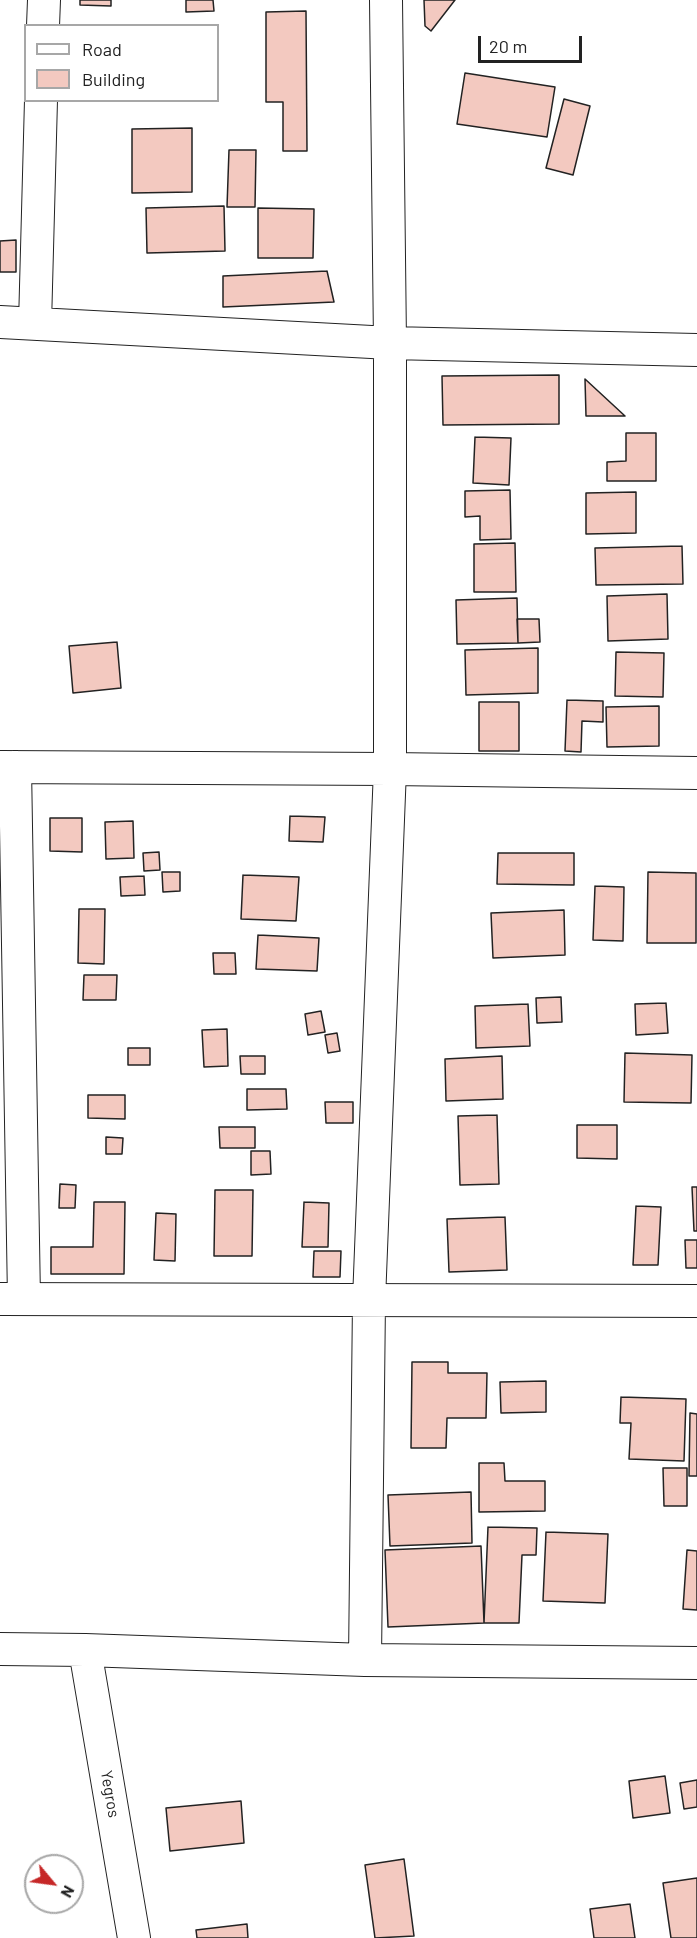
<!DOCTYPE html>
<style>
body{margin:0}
#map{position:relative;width:697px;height:1938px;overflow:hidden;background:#fff;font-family:Barlow,sans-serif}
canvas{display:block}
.legend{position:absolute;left:24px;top:24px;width:195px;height:78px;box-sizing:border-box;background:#fff;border:2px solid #a7a7a7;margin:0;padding:8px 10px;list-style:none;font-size:18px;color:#222}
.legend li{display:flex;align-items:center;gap:12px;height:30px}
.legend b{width:30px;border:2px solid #a7a7a7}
.north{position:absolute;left:24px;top:1854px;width:60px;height:60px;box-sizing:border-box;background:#fff;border:2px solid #a7a7a7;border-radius:50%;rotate:119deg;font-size:16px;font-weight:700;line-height:24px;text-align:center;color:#222}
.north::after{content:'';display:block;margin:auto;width:21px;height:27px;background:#c62828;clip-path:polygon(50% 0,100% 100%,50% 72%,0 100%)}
.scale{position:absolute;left:478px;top:36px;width:104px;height:27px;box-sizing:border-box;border:3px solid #222;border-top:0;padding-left:8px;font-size:18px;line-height:21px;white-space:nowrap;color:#222;-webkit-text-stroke:4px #fff;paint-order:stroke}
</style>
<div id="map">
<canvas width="697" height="1938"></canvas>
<ul class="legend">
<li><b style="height:8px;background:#fff"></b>Road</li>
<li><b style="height:16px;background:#f3c9c0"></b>Building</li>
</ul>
<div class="north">N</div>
<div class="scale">20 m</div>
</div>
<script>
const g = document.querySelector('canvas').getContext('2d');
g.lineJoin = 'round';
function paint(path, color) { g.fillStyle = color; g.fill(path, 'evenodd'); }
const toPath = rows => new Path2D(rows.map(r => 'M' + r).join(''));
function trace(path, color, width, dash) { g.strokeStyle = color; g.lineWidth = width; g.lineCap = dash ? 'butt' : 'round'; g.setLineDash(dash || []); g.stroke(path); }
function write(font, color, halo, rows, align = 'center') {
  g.font = font + ' Barlow,sans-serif'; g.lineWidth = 4.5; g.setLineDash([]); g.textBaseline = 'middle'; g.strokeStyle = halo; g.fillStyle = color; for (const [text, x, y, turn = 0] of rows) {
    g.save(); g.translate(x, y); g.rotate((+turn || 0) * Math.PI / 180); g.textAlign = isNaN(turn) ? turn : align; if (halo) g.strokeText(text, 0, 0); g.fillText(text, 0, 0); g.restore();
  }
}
const building = toPath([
 [80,0,111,0,111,6,80,5,80,0],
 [186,0,213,0,214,11,186,12,186,0],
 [424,0,455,0,431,31,425,26,424,0],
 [306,11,307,151,283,151,283,102,266,102,266,12,306,11],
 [465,73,555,87,547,137,457,124,465,73],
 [564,99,590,106,573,175,546,168,564,99],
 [192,128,192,192,132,193,132,129,192,128],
 [229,150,256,150,255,207,227,207,229,150],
 [224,206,225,251,147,253,146,208,224,206],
 [258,208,314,209,313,258,258,258,258,208],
 [16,240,16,272,0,272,0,241,16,240],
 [327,271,334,302,223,307,223,276,327,271],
 [559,375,559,424,443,425,442,376,559,375],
 [585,379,625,416,586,416,585,379],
 [626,433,656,433,656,481,607,481,607,462,626,461,626,433],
 [475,437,511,438,509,485,473,483,475,437],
 [510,490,511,539,480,540,480,516,465,517,465,491,510,490],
 [636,492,636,533,586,534,586,493,636,492],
 [515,543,516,592,474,592,474,544,515,543],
 [682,546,683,584,596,585,595,548,682,546],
 [667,594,668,639,608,641,607,596,667,594],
 [517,598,518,643,457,644,456,600,517,598],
 [517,619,539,619,540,642,518,643,517,619],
 [117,642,121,688,73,693,69,646,117,642],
 [538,648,538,693,466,695,465,650,538,648],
 [616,652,664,653,663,697,615,696,616,652],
 [567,700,603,701,603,722,582,721,581,752,565,751,567,700],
 [479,702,519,702,519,751,479,751,479,702],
 [659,706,659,746,607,747,606,707,659,706],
 [290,816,325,817,323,842,289,841,290,816],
 [50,818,82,818,82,852,50,851,50,818],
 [133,821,134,858,106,859,105,822,133,821],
 [159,852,160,870,144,871,143,853,159,852],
 [498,853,574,853,574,885,497,884,498,853],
 [162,872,180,872,180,891,163,892,162,872],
 [648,872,696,873,696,943,647,943,648,872],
 [243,875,299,877,296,921,241,919,243,875],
 [144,876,145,895,121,896,120,877,144,876],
 [595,886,624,887,623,941,593,940,595,886],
 [79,909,105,909,104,964,78,963,79,909],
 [564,910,565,955,493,958,491,913,564,910],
 [258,935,319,938,317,971,256,969,258,935],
 [213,953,235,953,236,974,214,974,213,953],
 [84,975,117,975,116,1000,83,1000,84,975],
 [561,997,562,1022,537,1023,536,998,561,997],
 [666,1003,668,1033,636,1035,635,1004,666,1003],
 [528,1004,530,1046,476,1048,475,1006,528,1004],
 [321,1011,325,1032,308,1035,305,1014,321,1011],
 [227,1029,228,1066,204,1067,202,1030,227,1029],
 [337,1033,340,1051,328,1053,325,1035,337,1033],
 [128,1048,150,1048,150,1065,128,1065,128,1048],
 [625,1053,692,1055,691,1103,624,1102,625,1053],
 [240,1056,265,1056,265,1074,241,1074,240,1056],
 [502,1056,503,1099,446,1101,445,1059,502,1056],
 [247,1089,286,1089,287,1109,247,1110,247,1089],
 [88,1095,125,1095,125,1119,88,1118,88,1095],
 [325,1102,353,1102,353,1123,326,1123,325,1102],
 [497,1115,499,1184,460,1185,458,1116,497,1115],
 [577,1125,617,1125,617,1159,577,1158,577,1125],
 [219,1127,255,1127,255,1148,220,1148,219,1127],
 [106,1137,123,1138,122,1154,106,1154,106,1137],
 [251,1151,270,1151,271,1174,251,1175,251,1151],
 [60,1184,76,1185,75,1208,59,1208,60,1184],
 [692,1187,697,1187,697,1231,694,1231,692,1187],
 [215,1190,253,1190,252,1256,214,1256,215,1190],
 [94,1202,125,1202,124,1274,51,1274,51,1247,93,1247,94,1202],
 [304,1202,329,1203,328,1247,302,1247,304,1202],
 [636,1206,661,1207,658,1265,633,1265,636,1206],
 [156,1213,176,1214,175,1261,154,1260,156,1213],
 [505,1217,507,1270,449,1272,447,1219,505,1217],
 [685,1240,697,1240,697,1268,686,1268,685,1240],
 [314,1251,341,1251,340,1277,313,1277,314,1251],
 [412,1362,448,1362,448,1373,487,1373,486,1418,447,1418,446,1448,411,1448,412,1362],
 [546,1381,546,1412,501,1413,500,1382,546,1381],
 [621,1397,686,1399,684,1461,629,1459,631,1423,620,1423,621,1397],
 [690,1413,697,1414,697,1476,689,1476,690,1413],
 [479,1463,504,1463,505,1481,545,1481,545,1511,479,1512,479,1463],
 [663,1468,687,1468,687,1506,664,1506,663,1468],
 [471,1492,472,1543,390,1546,388,1495,471,1492],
 [488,1527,537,1528,536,1555,522,1555,519,1623,484,1623,488,1527],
 [546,1532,608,1534,605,1603,543,1601,546,1532],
 [481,1546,484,1623,388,1627,385,1550,481,1546],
 [687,1550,697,1551,697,1610,683,1609,687,1550],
 [665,1776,670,1813,633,1818,629,1781,665,1776],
 [697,1780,697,1807,684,1809,680,1783,697,1780],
 [241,1801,244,1843,170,1851,166,1808,241,1801],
 [404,1859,414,1936,375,1938,365,1865,404,1859],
 [697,1878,697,1938,671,1938,663,1883,697,1878],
 [630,1904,635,1938,594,1938,590,1909,630,1904],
 [247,1924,248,1938,197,1938,196,1930,247,1924]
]);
const street = toPath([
 [43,26,44,0],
 [0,322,390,343,697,350],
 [35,324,41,100],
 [0,767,390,769,697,773],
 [15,767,24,1299],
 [0,1299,697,1301],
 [0,1649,85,1650,365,1660,697,1663],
 [85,1650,134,1938],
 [365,1660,369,1300,390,769,390,343,386,0]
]);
const streetNames = [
 ["Yegros",110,1794,80]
];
paint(building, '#f3c9c0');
trace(building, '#222', 1.5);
trace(street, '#222', 34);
trace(street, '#fff', 32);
write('16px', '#222', '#fff', streetNames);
</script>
